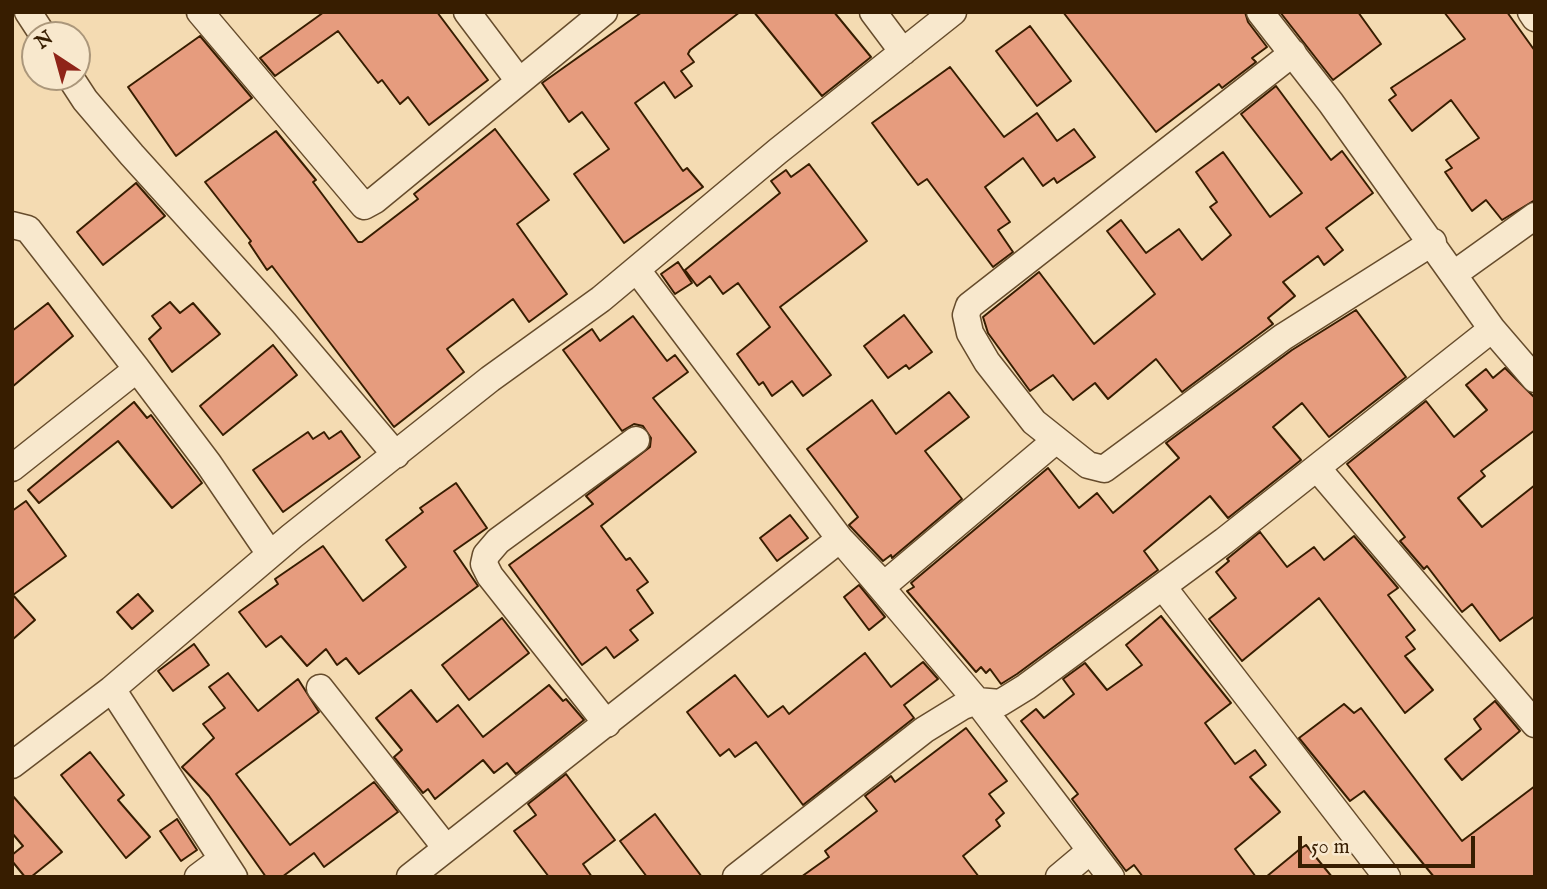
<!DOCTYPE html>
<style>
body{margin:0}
#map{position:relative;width:1547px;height:889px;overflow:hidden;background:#f4dbb2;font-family:"IM FELL English",serif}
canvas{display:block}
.frame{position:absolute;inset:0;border:14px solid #371d00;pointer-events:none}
.north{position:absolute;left:21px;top:21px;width:70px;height:70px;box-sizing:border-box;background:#f8e8cd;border:2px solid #ab977b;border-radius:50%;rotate:324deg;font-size:19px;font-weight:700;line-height:28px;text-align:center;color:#371d00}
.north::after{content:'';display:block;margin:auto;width:24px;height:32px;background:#8f2418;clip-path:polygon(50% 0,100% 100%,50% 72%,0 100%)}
.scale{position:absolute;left:1298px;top:836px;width:177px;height:32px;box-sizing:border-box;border:4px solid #371d00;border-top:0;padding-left:9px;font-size:21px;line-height:24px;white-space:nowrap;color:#371d00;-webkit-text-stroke:5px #f8e8cd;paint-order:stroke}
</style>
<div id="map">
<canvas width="1547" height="889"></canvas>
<div class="frame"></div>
<div class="north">N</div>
<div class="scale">50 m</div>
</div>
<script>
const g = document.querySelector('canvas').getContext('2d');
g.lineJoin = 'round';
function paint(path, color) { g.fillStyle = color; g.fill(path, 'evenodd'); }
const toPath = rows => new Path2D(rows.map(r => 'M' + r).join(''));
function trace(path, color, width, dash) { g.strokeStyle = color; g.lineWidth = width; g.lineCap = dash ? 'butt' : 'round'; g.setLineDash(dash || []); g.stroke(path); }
const building = toPath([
 [324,12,437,12,488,80,429,125,408,97,400,104,382,80,378,83,338,31,275,76,260,58,324,12],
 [642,12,740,12,690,50,688,54,694,62,681,71,692,86,675,98,664,82,635,103,683,171,687,168,703,187,624,243,574,174,609,149,582,112,569,122,542,83,642,12],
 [754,12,834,12,871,57,822,96,754,12],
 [1063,12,1245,12,1248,22,1267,47,1252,58,1256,62,1222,88,1219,84,1156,132,1063,12],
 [1280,12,1358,12,1381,44,1333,80,1280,12],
 [1444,12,1507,12,1535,51,1535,200,1502,220,1486,200,1472,211,1445,172,1452,168,1446,160,1479,138,1451,100,1412,131,1389,100,1396,95,1391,88,1465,39,1444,12],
 [1030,26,1071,81,1037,106,996,51,1030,26],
 [200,36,252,98,176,156,128,87,200,36],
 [950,67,1004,137,1037,113,1057,141,1074,129,1095,157,1057,183,1054,178,1043,186,1023,158,985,187,1010,222,998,230,1013,252,993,267,927,179,918,185,872,123,950,67],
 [1276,86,1331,160,1342,151,1373,193,1326,228,1343,250,1324,265,1318,256,1283,282,1295,296,1268,318,1273,324,1182,392,1156,359,1108,399,1095,383,1073,400,1053,375,1030,391,988,333,983,317,1039,272,1094,344,1155,294,1107,231,1121,220,1146,253,1179,229,1202,260,1231,235,1210,207,1217,202,1196,172,1223,152,1270,217,1302,193,1241,114,1276,86],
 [495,129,549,200,517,224,567,294,529,322,513,299,447,349,464,372,394,427,272,266,267,270,249,243,251,241,205,182,276,131,316,180,313,182,358,242,362,242,418,199,414,194,495,129],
 [809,164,867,241,780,307,831,375,803,396,792,381,772,396,763,382,759,385,737,354,770,327,738,283,723,294,710,276,697,286,685,270,780,193,771,181,786,170,791,177,809,164],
 [136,183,165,216,103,265,77,232,136,183],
 [678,262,692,283,675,294,661,274,678,262],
 [170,302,180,313,193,303,220,334,172,372,149,339,161,328,152,316,170,302],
 [48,303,73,336,12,387,12,331,48,303],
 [1356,310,1406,377,1329,437,1302,403,1273,427,1301,460,1228,518,1210,496,1144,551,1158,570,1017,674,1001,684,990,669,986,673,981,667,976,672,907,591,914,587,911,583,1048,468,1079,508,1097,493,1113,513,1179,458,1166,443,1292,350,1356,310],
 [904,315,932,352,909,369,906,365,888,378,864,346,904,315],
 [633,316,667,361,675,355,688,372,653,398,696,452,601,526,626,560,630,558,648,582,637,590,653,613,630,630,638,640,614,658,606,647,582,665,509,565,593,504,586,496,650,447,651,438,643,426,634,424,622,431,563,350,592,329,600,341,633,316],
 [273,345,297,375,223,435,200,406,273,345],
 [1505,368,1535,398,1535,430,1481,471,1485,476,1458,498,1482,527,1535,485,1535,616,1500,641,1472,604,1462,612,1427,566,1424,569,1400,541,1405,537,1347,464,1426,401,1454,437,1487,410,1466,385,1486,369,1493,378,1505,368],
 [949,392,969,417,925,451,962,499,892,558,891,555,883,561,849,525,858,517,807,449,872,400,896,434,949,392],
 [134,402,147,418,151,415,202,483,172,508,118,441,39,503,28,490,134,402],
 [341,431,360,457,283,512,253,470,308,432,313,439,324,432,329,439,341,431],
 [456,483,487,528,454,551,478,586,359,674,346,658,337,665,326,649,307,666,281,636,266,647,239,612,278,584,275,579,323,546,363,601,406,567,386,540,423,512,420,508,456,483],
 [26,501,66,556,13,595,35,620,12,640,12,511,26,501],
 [790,515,808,538,777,561,760,538,790,515],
 [1260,532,1287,567,1314,547,1324,560,1354,536,1398,588,1388,595,1415,630,1406,637,1415,649,1405,656,1433,690,1405,713,1319,598,1242,661,1209,619,1236,598,1216,572,1229,561,1227,559,1260,532],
 [859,585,885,617,869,630,844,597,859,585],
 [138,594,153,611,132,629,117,612,138,594],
 [1161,616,1231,703,1205,723,1235,764,1255,750,1266,765,1250,777,1280,812,1235,849,1256,877,1143,877,1134,865,1126,871,1072,799,1078,794,1021,721,1036,709,1044,718,1074,694,1063,679,1085,663,1107,690,1142,665,1126,645,1161,616],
 [502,618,529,653,469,700,442,665,502,618],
 [194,644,209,665,173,691,158,671,194,644],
 [865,653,891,687,923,662,938,679,904,705,914,718,803,805,756,742,735,757,729,749,720,756,687,712,735,675,768,717,783,706,789,714,865,653],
 [228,673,258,711,298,679,319,712,236,774,290,845,374,782,398,812,324,867,314,853,282,877,266,877,209,796,182,767,214,738,203,724,225,708,209,687,228,673],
 [549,685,563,701,566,699,584,720,516,774,507,763,494,773,483,760,435,799,428,789,423,793,394,757,402,750,376,718,411,690,437,722,458,705,483,737,549,685],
 [1495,701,1520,731,1462,780,1445,759,1481,729,1474,719,1495,701],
 [1344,704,1354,713,1361,708,1462,841,1535,786,1535,877,1434,877,1364,791,1350,801,1299,738,1344,704],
 [966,728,1007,781,989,794,1004,813,996,820,1000,826,963,856,979,877,801,877,829,857,825,851,877,811,865,796,891,776,895,782,966,728],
 [90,752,124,795,118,800,150,837,126,858,61,775,90,752],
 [566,774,615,840,583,864,592,877,549,877,514,831,536,815,528,804,566,774],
 [12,795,62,852,31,877,25,877,12,861,12,855,23,846,12,833,12,795],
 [655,814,702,877,647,877,620,841,655,814],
 [177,819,197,850,181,861,160,831,177,819],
 [1306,845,1332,877,1266,877,1300,849,1306,845]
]);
const minor = toPath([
 [28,12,43,35],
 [200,12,364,206,375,200,604,12],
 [467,12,519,81],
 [873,12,903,52],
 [1260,12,1331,103,1492,329],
 [1531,12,1535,18],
 [1293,53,969,306,966,315,970,333,987,362,1034,422,1088,465,1104,469,1283,337,1433,242],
 [70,77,85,100,132,155,284,323,396,455],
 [12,225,28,229,137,369],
 [637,270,840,539,977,701,1111,877],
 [1454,274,1535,216],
 [12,468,137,369,208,463,270,554],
 [1317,468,1535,724],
 [1163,587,1387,877],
 [320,688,446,848],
 [607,724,490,576,484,564,486,555,498,541,636,440],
 [12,765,112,689],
 [198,877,222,859],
 [234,877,112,689,292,536,490,379,601,299,778,151,953,12],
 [410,877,840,539,884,585,1055,441],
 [736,877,924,730,963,706,977,701,1000,703,1026,687,1224,541,1492,329,1535,379],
 [1059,877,1090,851]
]);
paint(building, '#e69c7e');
trace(building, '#371d00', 2);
trace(minor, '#664c2c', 29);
trace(minor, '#f8e8cd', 26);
</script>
